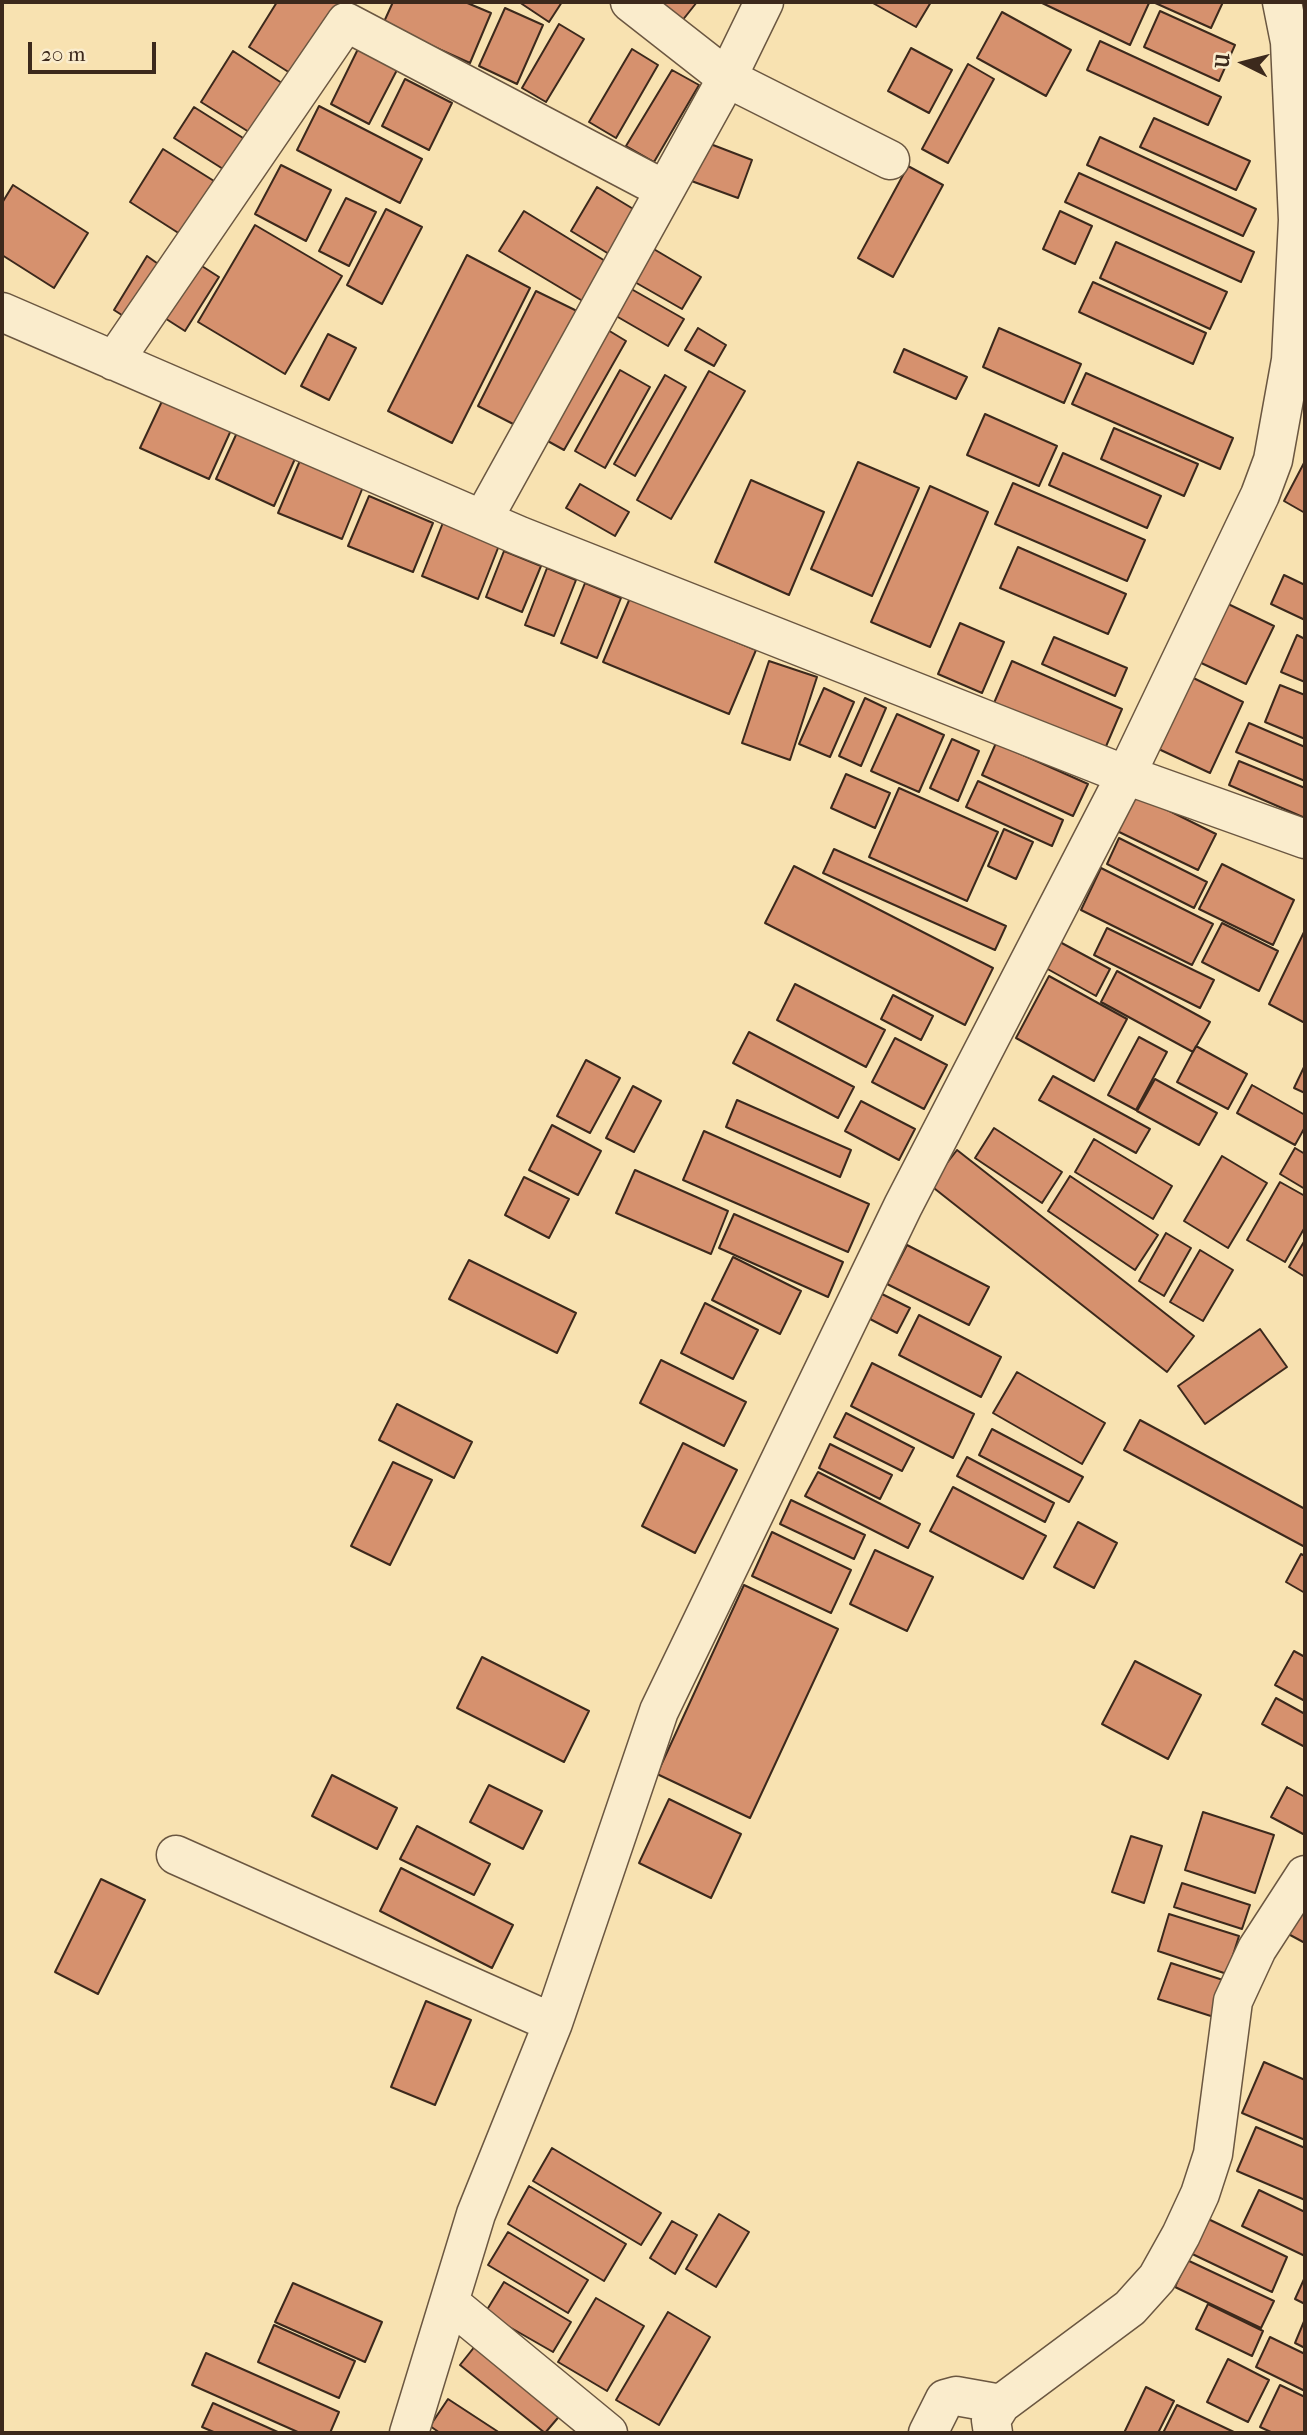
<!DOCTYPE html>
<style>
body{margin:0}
#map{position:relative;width:1307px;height:2435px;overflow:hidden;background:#f8e2b1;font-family:"IM FELL French Canon",serif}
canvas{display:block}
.frame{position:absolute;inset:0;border:4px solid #3c291c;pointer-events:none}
.north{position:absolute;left:1209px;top:28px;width:70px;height:70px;-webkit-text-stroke:5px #faeccc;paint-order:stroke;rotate:276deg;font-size:19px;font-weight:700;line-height:28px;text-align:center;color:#3c291c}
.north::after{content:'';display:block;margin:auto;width:24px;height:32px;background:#3c291c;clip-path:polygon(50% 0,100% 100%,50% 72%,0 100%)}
.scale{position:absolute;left:28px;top:42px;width:128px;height:32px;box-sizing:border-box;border:4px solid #3c291c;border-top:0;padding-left:9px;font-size:21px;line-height:24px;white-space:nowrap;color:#3c291c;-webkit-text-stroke:5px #faeccc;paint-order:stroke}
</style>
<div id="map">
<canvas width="1307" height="2435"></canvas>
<div class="frame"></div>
<div class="north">U</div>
<div class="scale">20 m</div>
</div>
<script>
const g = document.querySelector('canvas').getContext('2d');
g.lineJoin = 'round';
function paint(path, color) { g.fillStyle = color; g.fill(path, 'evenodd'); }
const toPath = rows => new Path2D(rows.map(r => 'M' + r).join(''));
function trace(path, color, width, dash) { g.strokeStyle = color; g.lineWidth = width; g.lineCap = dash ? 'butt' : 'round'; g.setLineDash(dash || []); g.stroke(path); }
const building = toPath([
 [277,2,345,2,298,78,249,47,277,2],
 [393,2,465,2,491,13,470,63,383,24,393,2],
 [519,2,562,2,549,22,519,2],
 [639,2,697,2,674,31,639,2],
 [871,2,931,2,916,27,871,2],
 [1040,2,1146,2,1149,3,1130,45,1040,2],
 [1153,2,1223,2,1211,28,1153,2],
 [505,8,543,25,517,84,479,66,505,8],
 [1160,11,1235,45,1219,81,1144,47,1160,11],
 [1002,12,1071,50,1046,96,977,58,1002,12],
 [559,24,584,39,546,102,522,88,559,24],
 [1100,41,1221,97,1208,125,1087,70,1100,41],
 [911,48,952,70,929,113,888,91,911,48],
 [358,49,398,68,369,124,331,104,358,49],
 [632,49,658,65,616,138,589,122,632,49],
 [233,51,288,87,257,137,201,102,233,51],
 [968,64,994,79,948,163,922,149,968,64],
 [672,70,699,85,654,162,626,146,672,70],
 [405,79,452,103,429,150,382,126,405,79],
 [319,106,422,159,400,203,297,150,319,106],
 [194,107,251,143,231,174,174,138,194,107],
 [1154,118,1250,161,1236,190,1140,147,1154,118],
 [1100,137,1256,209,1243,236,1087,165,1100,137],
 [700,140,752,160,738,198,686,179,700,140],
 [163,149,214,181,180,234,130,202,163,149],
 [281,165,331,190,306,241,255,214,281,165],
 [908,166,943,185,893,277,858,258,908,166],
 [1079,173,1254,252,1241,282,1065,202,1079,173],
 [13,185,88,233,54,288,2,255,2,203,13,185],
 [597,187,635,210,609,254,571,231,597,187],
 [346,198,376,212,349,266,319,251,346,198],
 [386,209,422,227,382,304,347,285,386,209],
 [524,211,610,264,586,303,499,251,524,211],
 [1060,211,1092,226,1075,264,1043,249,1060,211],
 [255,225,342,276,285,374,198,322,255,225],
 [1116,242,1227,292,1210,329,1100,278,1116,242],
 [652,248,701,277,682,309,633,281,652,248],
 [467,255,530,288,452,443,388,411,467,255],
 [147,256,161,266,128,319,114,310,147,256],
 [194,261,219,277,185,331,160,315,194,261],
 [619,282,684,319,668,346,604,309,619,282],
 [1093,282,1206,333,1193,364,1079,312,1093,282],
 [536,291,579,312,521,428,478,406,536,291],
 [598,324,626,341,564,450,535,434,598,324],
 [698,328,726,345,714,366,685,350,698,328],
 [999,328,1081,364,1064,403,983,367,999,328],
 [328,334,356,348,329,400,301,386,328,334],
 [904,349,967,377,956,399,894,372,904,349],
 [620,370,650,387,605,468,575,451,620,370],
 [709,371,745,391,671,519,637,500,709,371],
 [1086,373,1233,438,1220,469,1072,404,1086,373],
 [665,375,686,387,635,476,614,464,665,375],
 [164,397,232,428,209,479,140,448,164,397],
 [985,414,1057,446,1039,486,967,455,985,414],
 [240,426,298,452,274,506,216,479,240,426],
 [1114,428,1198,464,1184,496,1101,459,1114,428],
 [304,451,367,477,342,539,278,513,304,451],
 [1063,453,1161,496,1147,528,1049,485,1063,453],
 [1305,461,1305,513,1284,501,1305,461],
 [858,462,919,488,872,596,811,569,858,462],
 [751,480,824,512,789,595,715,562,751,480],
 [1013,483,1145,540,1127,581,995,524,1013,483],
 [580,484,629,512,615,536,566,508,580,484],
 [930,486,988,512,930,647,871,622,930,486],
 [369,496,433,523,413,572,348,546,369,496],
 [444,520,500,543,478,599,422,576,444,520],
 [1018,547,1126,594,1108,634,1000,588,1018,547],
 [504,551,541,566,522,612,486,597,504,551],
 [547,568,576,580,554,636,525,625,547,568],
 [1284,575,1305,585,1305,620,1271,604,1284,575],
 [585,583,621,598,597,658,561,643,585,583],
 [630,598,756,650,729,714,603,662,630,598],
 [1224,602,1274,626,1246,684,1197,661,1224,602],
 [960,623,1004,642,982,693,938,674,960,623],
 [1297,635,1305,639,1305,682,1281,672,1297,635],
 [1054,637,1127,668,1115,696,1042,664,1054,637],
 [769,661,817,677,790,760,742,743,769,661],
 [1012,661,1122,709,1104,751,994,703,1012,661],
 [1183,673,1243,702,1210,773,1150,745,1183,673],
 [1280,685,1305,695,1305,739,1265,722,1280,685],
 [824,688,854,702,830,757,799,744,824,688],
 [865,698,886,708,861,766,839,756,865,698],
 [897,714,944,735,919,792,871,771,897,714],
 [1249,723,1305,747,1305,781,1236,752,1249,723],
 [952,739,979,751,958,801,930,788,952,739],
 [996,743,1088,784,1073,816,982,775,996,743],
 [1239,761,1305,788,1305,818,1229,785,1239,761],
 [846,774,890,793,875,828,831,808,846,774],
 [978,781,1063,820,1052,846,966,807,978,781],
 [899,788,998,832,967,901,869,857,899,788],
 [1133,793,1216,834,1198,870,1115,830,1133,793],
 [1004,829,1033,842,1016,879,988,866,1004,829],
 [1119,838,1207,882,1194,908,1107,864,1119,838],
 [834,849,1006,926,995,950,823,873,834,849],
 [1222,864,1294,900,1273,945,1199,909,1222,864],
 [794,866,993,968,965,1025,765,923,794,866],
 [1101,868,1213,924,1192,965,1081,910,1101,868],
 [1222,923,1278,951,1259,991,1202,962,1222,923],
 [1107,928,1214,980,1200,1008,1094,955,1107,928],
 [1305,930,1305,1023,1269,1004,1305,930],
 [1058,941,1110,969,1096,996,1044,967,1058,941],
 [1117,971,1210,1022,1193,1052,1101,1002,1117,971],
 [1049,976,1127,1019,1094,1081,1016,1038,1049,976],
 [795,984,885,1030,866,1067,777,1020,795,984],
 [893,995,933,1016,921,1040,881,1019,893,995],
 [749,1032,854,1087,838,1118,733,1063,749,1032],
 [1139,1037,1167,1052,1136,1110,1108,1095,1139,1037],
 [895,1038,947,1065,924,1109,872,1082,895,1038],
 [1196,1046,1247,1074,1228,1109,1177,1082,1196,1046],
 [586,1060,620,1078,590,1133,557,1116,586,1060],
 [1305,1065,1305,1093,1294,1088,1305,1065],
 [1053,1076,1150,1129,1136,1153,1039,1100,1053,1076],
 [1155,1079,1217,1113,1199,1145,1137,1111,1155,1079],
 [1252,1085,1305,1115,1305,1127,1295,1145,1237,1113,1252,1085],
 [633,1086,661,1101,634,1152,606,1138,633,1086],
 [737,1100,851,1150,840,1177,726,1127,737,1100],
 [861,1101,915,1129,899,1160,845,1131,861,1101],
 [552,1125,601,1151,578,1195,529,1170,552,1125],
 [994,1128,1062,1172,1042,1203,975,1158,994,1128],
 [704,1131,869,1204,848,1252,683,1180,704,1131],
 [1094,1139,1172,1186,1153,1219,1075,1172,1094,1139],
 [1295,1148,1305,1154,1305,1189,1280,1174,1295,1148],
 [957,1150,1194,1336,1167,1372,930,1185,957,1150],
 [1222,1156,1267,1183,1228,1248,1184,1221,1222,1156],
 [635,1170,728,1211,711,1254,616,1213,635,1170],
 [1070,1176,1158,1235,1135,1270,1048,1211,1070,1176],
 [524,1177,569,1199,549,1238,505,1215,524,1177],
 [1280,1182,1305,1196,1305,1227,1285,1262,1247,1240,1280,1182],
 [734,1214,843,1262,828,1297,719,1248,734,1214],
 [1166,1233,1191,1248,1164,1296,1139,1281,1166,1233],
 [1305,1240,1305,1277,1289,1267,1305,1240],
 [907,1245,989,1287,969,1325,887,1284,907,1245],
 [1200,1250,1233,1270,1203,1321,1170,1302,1200,1250],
 [733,1257,801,1291,780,1334,712,1300,733,1257],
 [469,1260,576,1313,557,1353,449,1299,469,1260],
 [882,1294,910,1308,897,1333,870,1319,882,1294],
 [705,1303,758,1330,733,1379,681,1353,705,1303],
 [919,1315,1001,1357,981,1397,899,1355,919,1315],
 [1260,1329,1287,1367,1205,1424,1178,1386,1260,1329],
 [661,1360,746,1402,724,1446,640,1403,661,1360],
 [872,1363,974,1414,953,1458,851,1406,872,1363],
 [1017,1372,1105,1423,1082,1464,993,1413,1017,1372],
 [397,1404,472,1442,454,1478,379,1440,397,1404],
 [846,1413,914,1448,902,1471,834,1437,846,1413],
 [1140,1420,1305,1509,1305,1547,1124,1450,1140,1420],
 [992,1429,1083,1477,1069,1502,979,1455,992,1429],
 [683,1443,737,1470,695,1553,642,1526,683,1443],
 [830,1444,892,1475,880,1499,819,1468,830,1444],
 [967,1457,1054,1503,1045,1522,957,1476,967,1457],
 [393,1462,432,1480,390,1565,351,1546,393,1462],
 [818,1472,920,1524,908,1548,805,1496,818,1472],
 [953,1487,1046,1536,1023,1579,930,1531,953,1487],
 [791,1500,865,1535,854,1559,780,1524,791,1500],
 [1078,1522,1117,1543,1094,1588,1054,1567,1078,1522],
 [772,1532,851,1570,831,1613,752,1576,772,1532],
 [875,1550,933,1577,907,1631,850,1604,875,1550],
 [1301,1554,1305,1556,1305,1593,1286,1582,1301,1554],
 [744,1585,838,1629,750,1818,657,1774,744,1585],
 [1294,1651,1305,1657,1305,1701,1275,1685,1294,1651],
 [482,1657,589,1711,564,1762,457,1708,482,1657],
 [1135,1661,1201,1695,1168,1759,1102,1724,1135,1661],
 [1276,1698,1305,1714,1305,1747,1262,1724,1276,1698],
 [332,1775,397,1808,377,1849,312,1816,332,1775],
 [489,1785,542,1811,523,1849,470,1822,489,1785],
 [1287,1787,1305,1797,1305,1835,1271,1817,1287,1787],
 [669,1799,741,1834,711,1898,639,1863,669,1799],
 [1203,1812,1274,1835,1255,1893,1185,1870,1203,1812],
 [417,1826,490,1864,474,1895,400,1859,417,1826],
 [1131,1836,1162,1846,1144,1903,1112,1892,1131,1836],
 [401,1868,513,1925,492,1968,380,1911,401,1868],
 [101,1879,145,1900,98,1994,55,1972,101,1879],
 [1182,1883,1250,1905,1242,1929,1174,1907,1182,1883],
 [1305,1901,1305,1943,1279,1929,1305,1901],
 [1169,1914,1239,1936,1227,1974,1158,1951,1169,1914],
 [1171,1963,1229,1982,1217,2018,1158,1999,1171,1963],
 [426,2001,471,2020,435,2105,391,2087,426,2001],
 [1264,2062,1305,2080,1305,2140,1242,2113,1264,2062],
 [1256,2127,1305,2148,1305,2200,1237,2171,1256,2127],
 [552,2148,661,2213,641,2245,533,2181,552,2148],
 [529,2186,626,2244,604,2281,508,2224,529,2186],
 [1259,2190,1305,2212,1305,2256,1242,2226,1259,2190],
 [719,2214,749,2232,716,2287,686,2269,719,2214],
 [1202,2216,1287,2257,1272,2292,1186,2251,1202,2216],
 [672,2221,697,2235,675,2274,650,2258,672,2221],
 [508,2232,588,2280,568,2313,488,2265,508,2232],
 [1187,2260,1274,2301,1261,2328,1175,2287,1187,2260],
 [1305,2277,1305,2304,1295,2299,1305,2277],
 [504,2282,571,2322,553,2352,485,2313,504,2282],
 [293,2283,382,2322,365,2362,275,2322,293,2283],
 [596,2298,644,2326,607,2391,558,2362,596,2298],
 [1208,2304,1263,2331,1252,2356,1196,2329,1208,2304],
 [668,2312,710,2337,659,2425,616,2400,668,2312],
 [1305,2319,1305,2348,1295,2343,1305,2319],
 [274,2325,355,2361,339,2398,258,2362,274,2325],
 [483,2336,568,2406,545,2433,460,2365,483,2336],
 [1270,2337,1305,2354,1305,2391,1256,2367,1270,2337],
 [206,2353,339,2412,330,2433,300,2433,192,2385,206,2353],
 [1228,2359,1269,2380,1248,2422,1207,2402,1228,2359],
 [1280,2385,1305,2397,1305,2433,1273,2433,1260,2427,1280,2385],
 [1146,2387,1174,2401,1158,2433,1124,2433,1146,2387],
 [448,2399,500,2433,440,2433,430,2426,448,2399],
 [213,2403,280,2433,216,2433,202,2427,213,2403],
 [1177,2405,1236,2433,1163,2433,1177,2405]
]);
const minor = toPath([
 [630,2,727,78,764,2],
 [2,312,520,536,1126,775,1305,839],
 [114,361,346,22,665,190],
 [483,519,727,78,890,160],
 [176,1855,553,2023],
 [450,2303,608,2433],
 [409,2433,476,2214,553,2023,659,1711,903,1206,1126,775,1260,495,1273,460,1291,360,1298,220,1290,42,1282,2],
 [928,2433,945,2399,956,2396,1001,2404],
 [993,2433,991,2420,1001,2404,1130,2308,1157,2278,1181,2235,1200,2194,1213,2154,1233,2001,1257,1949,1305,1875]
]);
paint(building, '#d6916e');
trace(building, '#3c291c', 2);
trace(minor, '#6b5741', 41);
trace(minor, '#faeccc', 38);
</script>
